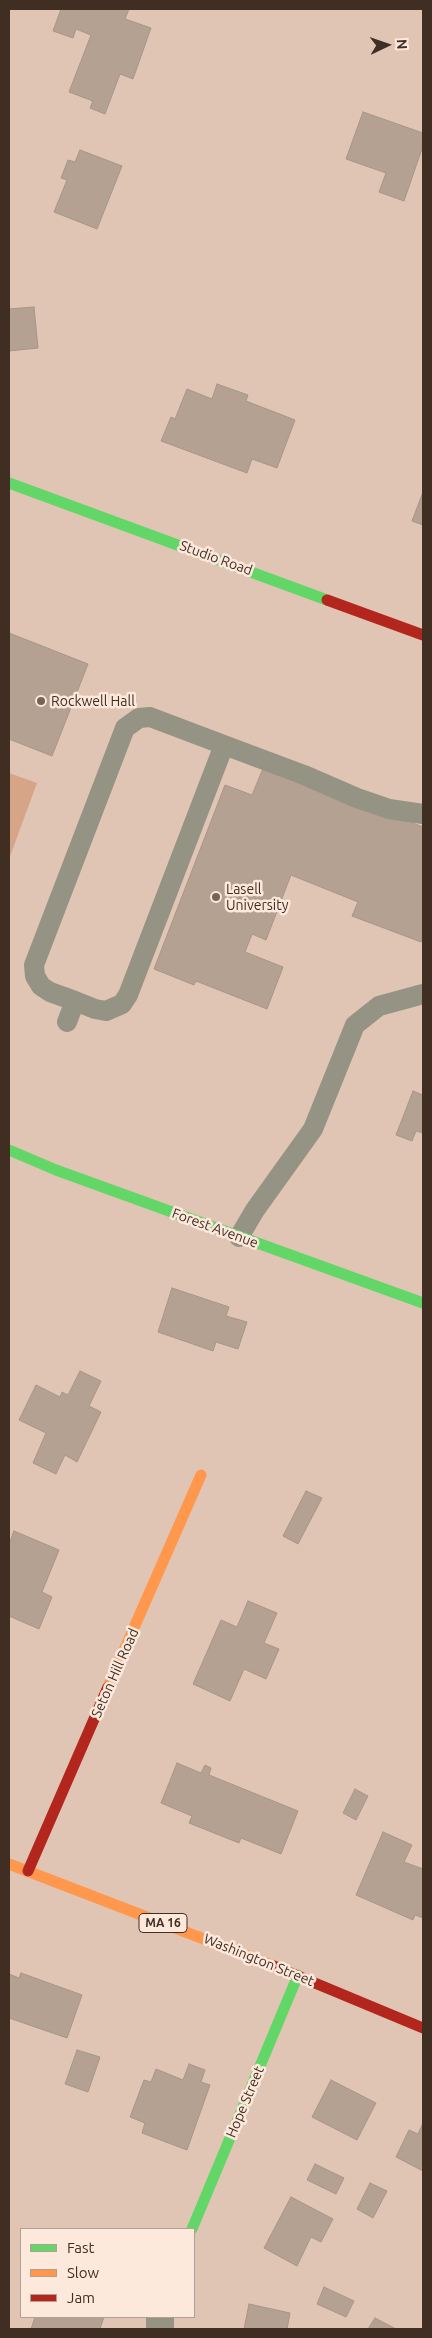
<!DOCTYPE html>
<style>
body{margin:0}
#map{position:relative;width:432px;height:2338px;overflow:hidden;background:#e0c4b4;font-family:Ubuntu,sans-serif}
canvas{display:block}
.frame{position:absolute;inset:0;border:10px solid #412e23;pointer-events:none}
.legend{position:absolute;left:20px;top:2228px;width:175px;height:90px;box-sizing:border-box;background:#fde8dc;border:1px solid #b29e92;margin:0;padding:6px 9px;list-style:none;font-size:15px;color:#412e23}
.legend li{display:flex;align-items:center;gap:10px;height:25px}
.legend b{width:25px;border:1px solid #b29e92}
.north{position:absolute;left:362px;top:20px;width:50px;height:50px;-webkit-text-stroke:4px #fde8dc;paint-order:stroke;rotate:87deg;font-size:14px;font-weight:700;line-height:20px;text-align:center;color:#412e23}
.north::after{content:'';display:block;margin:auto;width:18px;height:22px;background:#412e23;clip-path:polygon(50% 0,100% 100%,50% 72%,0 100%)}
</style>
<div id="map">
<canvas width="432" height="2338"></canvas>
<div class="frame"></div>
<ul class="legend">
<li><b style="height:6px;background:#63d668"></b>Fast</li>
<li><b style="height:6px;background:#ff974d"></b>Slow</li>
<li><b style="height:6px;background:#b3261e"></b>Jam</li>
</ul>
<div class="north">N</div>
</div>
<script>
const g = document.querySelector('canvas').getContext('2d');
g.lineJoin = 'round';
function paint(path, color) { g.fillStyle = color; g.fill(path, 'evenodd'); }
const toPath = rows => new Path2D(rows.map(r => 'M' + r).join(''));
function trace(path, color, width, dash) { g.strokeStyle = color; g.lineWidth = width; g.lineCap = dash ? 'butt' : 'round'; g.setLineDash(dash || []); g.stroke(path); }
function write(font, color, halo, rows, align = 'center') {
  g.font = font + ' Ubuntu,sans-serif'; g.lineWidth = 5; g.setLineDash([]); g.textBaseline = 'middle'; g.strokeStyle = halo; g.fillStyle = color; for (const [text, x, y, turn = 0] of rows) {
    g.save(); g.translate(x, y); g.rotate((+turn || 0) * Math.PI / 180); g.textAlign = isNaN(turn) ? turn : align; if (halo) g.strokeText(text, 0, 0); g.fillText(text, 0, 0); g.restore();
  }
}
const green = toPath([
 [9,773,37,783,9,859]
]);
const building = toPath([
 [61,9,129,9,125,19,151,28,133,79,120,74,105,114,90,108,93,101,69,92,91,35,76,29,73,38,53,31,61,9],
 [363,112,423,133,423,146,404,201,379,192,386,173,346,159,363,112],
 [80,150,122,166,97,229,54,212,67,180,61,178,68,160,75,162,80,150],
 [34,307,38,348,9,351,9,309,34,307],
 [217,384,248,395,246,401,295,420,277,468,252,459,247,473,161,441,171,417,175,419,187,389,212,399,217,384],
 [423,492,423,525,412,521,423,492],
 [9,633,88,664,52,756,9,739,9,633],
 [264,766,423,827,423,935,421,942,352,916,358,902,291,875,266,940,252,934,245,952,283,967,267,1009,196,981,194,985,154,969,225,785,252,795,264,766],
 [413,1091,423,1095,423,1133,416,1131,412,1141,396,1135,413,1091],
 [172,1288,229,1307,226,1316,247,1322,238,1349,216,1342,213,1351,158,1332,172,1288],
 [80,1371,101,1381,89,1406,101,1412,77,1462,65,1455,56,1474,33,1463,46,1433,19,1420,36,1385,60,1397,62,1392,68,1395,80,1371],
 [306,1491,322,1498,298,1544,283,1536,306,1491],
 [14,1531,59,1550,42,1592,52,1597,39,1629,9,1616,9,1544,14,1531],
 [248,1601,277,1613,264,1643,279,1649,266,1679,244,1669,230,1701,193,1684,221,1620,237,1627,248,1601],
 [177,1763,201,1773,205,1765,211,1768,209,1775,298,1811,281,1854,241,1838,239,1843,189,1823,192,1816,161,1803,177,1763],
 [355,1789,368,1796,356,1820,343,1813,355,1789],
 [383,1832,412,1845,404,1862,423,1869,423,1918,415,1915,413,1920,356,1895,383,1832],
 [21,1973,82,1995,67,2038,9,2018,9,1974,19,1978,21,1973],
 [77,2050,100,2057,88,2092,65,2084,77,2050],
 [189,2064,205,2070,201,2082,210,2085,187,2150,142,2133,145,2123,130,2117,144,2080,151,2082,156,2069,183,2080,189,2064],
 [331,2080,376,2103,357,2140,312,2117,331,2080],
 [423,2123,423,2171,396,2157,409,2130,418,2134,423,2123],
 [315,2164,344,2178,336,2194,307,2180,315,2164],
 [370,2183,387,2191,373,2218,357,2209,370,2183],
 [291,2197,333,2219,321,2242,311,2237,297,2266,264,2248,291,2197],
 [324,2287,354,2301,346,2317,317,2304,324,2287],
 [249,2304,290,2313,287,2329,244,2329,249,2304],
 [35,2317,104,2317,100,2329,31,2329,35,2317],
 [375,2318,396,2329,368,2329,375,2318]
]);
const lane = toPath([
 [224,745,304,775,357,798,389,809,423,814],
 [67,1022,75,1001,95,1009,106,1011,122,1004,128,995,224,745,150,717,139,718,125,728,34,965,35,976,41,986,50,992,75,1001],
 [239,1237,255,1210,313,1129,355,1025,379,1006,423,994]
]);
const street = toPath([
 [160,2329,160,2317]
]);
const fast = toPath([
 [9,483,327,600],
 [9,1150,56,1170,423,1303],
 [192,2229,298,1975]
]);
const slow = toPath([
 [108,1687,201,1475],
 [9,1864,274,1966]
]);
const jam = toPath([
 [327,600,423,635],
 [28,1871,108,1687],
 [274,1966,423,2028]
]);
const markers = [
 [41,701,5,"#796256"],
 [216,897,5,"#796256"]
];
const shields = [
 [163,1923,48]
];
const shieldNames = [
 ["MA 16",163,1923]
];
const streetNames = [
 ["Studio Road",216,558,20],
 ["Forest Avenue",215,1228,20],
 ["Seton Hill Road",115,1673,-66],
 ["Washington Street",259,1960,22],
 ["Hope Street",245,2102,-67]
];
const poiNames = [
 ["Rockwell Hall",51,701],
 ["Lasell",226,889],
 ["University",226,905]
];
paint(green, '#d6a587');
paint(building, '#b5a192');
trace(building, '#a89586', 1);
trace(lane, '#959384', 20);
trace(street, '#959384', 28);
trace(fast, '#63d668', 11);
trace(slow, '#ff974d', 11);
trace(jam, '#b3261e', 11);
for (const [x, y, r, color] of markers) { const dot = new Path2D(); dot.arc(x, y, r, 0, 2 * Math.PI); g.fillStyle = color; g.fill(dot); trace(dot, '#fde8dc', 2); }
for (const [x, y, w] of shields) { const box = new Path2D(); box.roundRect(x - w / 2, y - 9.5, w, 19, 4); g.fillStyle = '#fde8dc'; g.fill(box); trace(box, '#412e23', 1); }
write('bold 12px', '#412e23', null, shieldNames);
write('14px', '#412e23', '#fde8dc', streetNames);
write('14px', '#412e23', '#fde8dc', poiNames, 'left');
</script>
